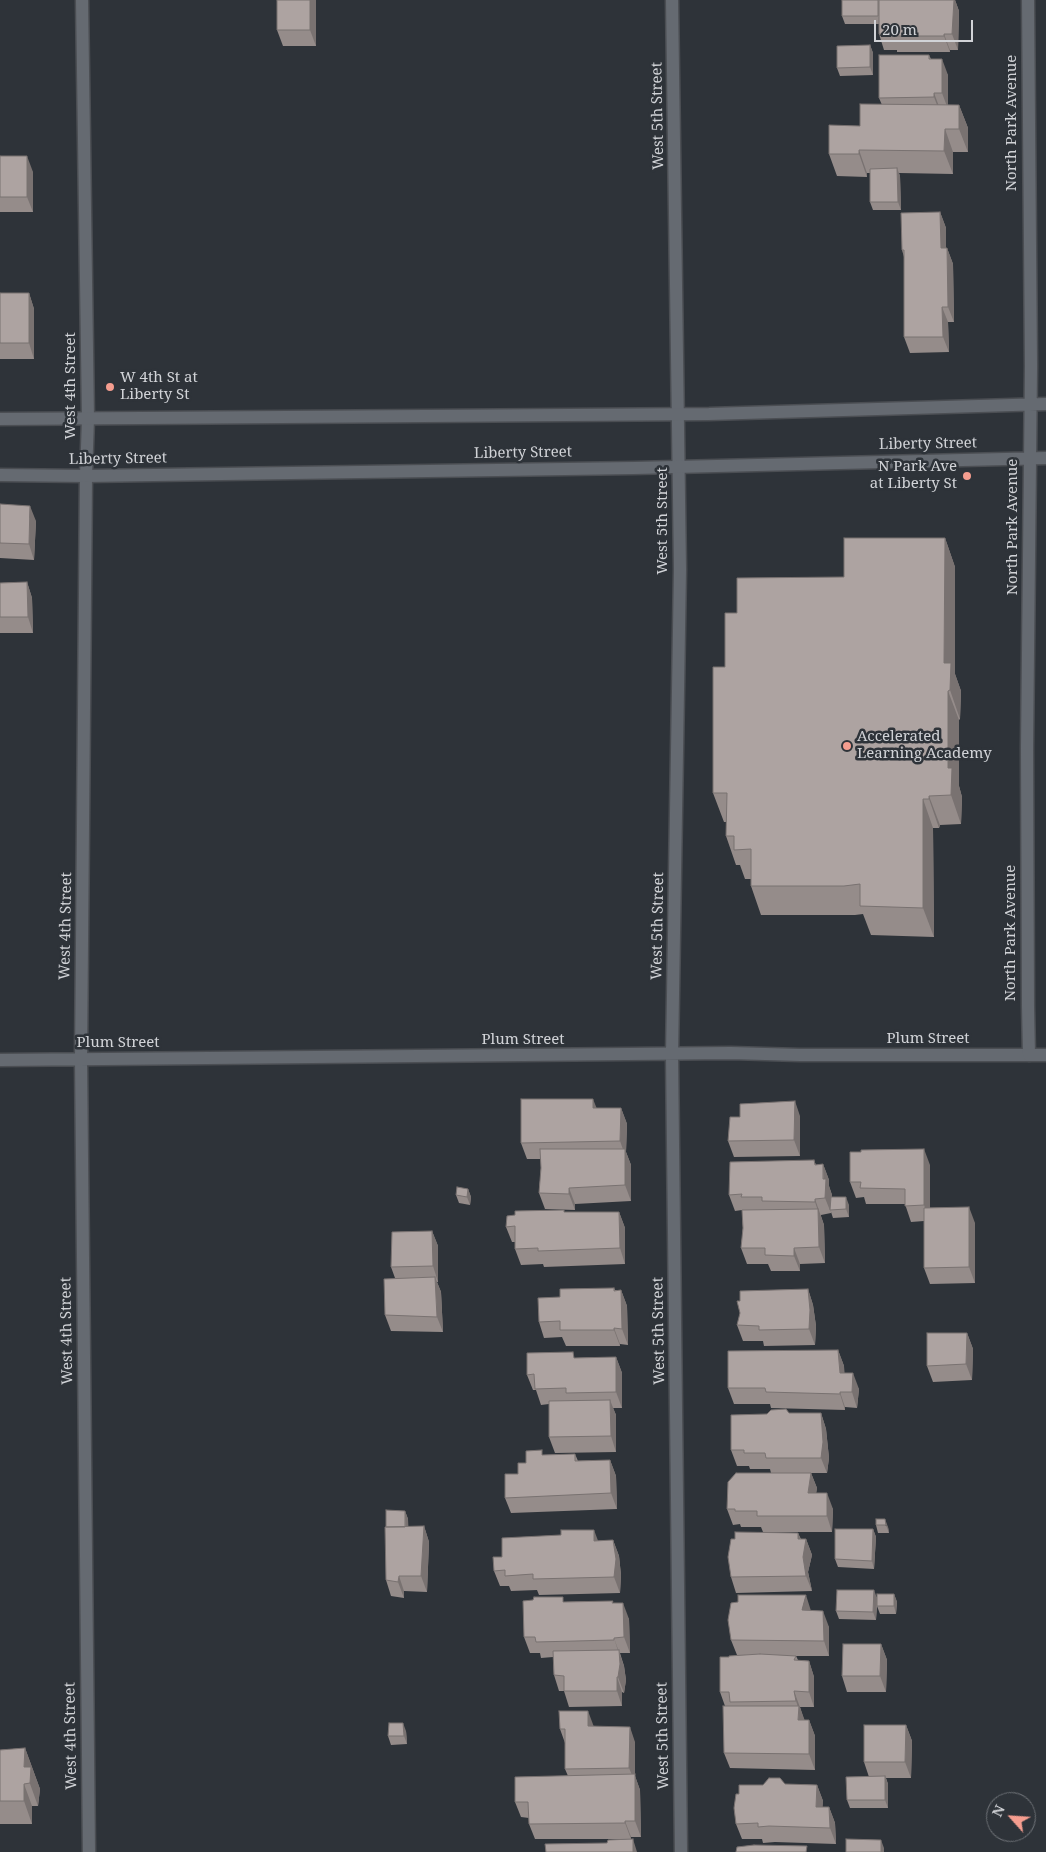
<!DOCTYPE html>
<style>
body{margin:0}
#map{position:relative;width:1046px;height:1852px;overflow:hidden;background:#2e3339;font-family:"Noto Serif",serif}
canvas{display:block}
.north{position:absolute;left:986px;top:1792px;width:50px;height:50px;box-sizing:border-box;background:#2e3339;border:1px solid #6f7378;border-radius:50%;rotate:296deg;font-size:14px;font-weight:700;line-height:20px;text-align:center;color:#d1d3d7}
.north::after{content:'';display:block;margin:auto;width:18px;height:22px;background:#f59d8f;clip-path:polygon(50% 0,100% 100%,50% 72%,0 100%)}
.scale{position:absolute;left:874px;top:20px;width:99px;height:22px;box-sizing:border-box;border:2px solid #d1d3d7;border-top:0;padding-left:6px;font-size:15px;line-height:18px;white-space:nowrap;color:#d1d3d7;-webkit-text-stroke:4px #2e3339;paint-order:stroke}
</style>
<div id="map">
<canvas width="1046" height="1852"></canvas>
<div class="north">N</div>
<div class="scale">20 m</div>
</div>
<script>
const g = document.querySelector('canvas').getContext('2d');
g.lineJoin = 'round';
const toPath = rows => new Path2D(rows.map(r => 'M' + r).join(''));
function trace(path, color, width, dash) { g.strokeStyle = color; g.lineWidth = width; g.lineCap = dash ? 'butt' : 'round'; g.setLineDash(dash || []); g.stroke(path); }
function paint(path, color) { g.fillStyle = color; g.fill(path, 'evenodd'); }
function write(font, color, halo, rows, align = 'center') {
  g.font = font + ' "Noto Serif",serif'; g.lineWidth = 5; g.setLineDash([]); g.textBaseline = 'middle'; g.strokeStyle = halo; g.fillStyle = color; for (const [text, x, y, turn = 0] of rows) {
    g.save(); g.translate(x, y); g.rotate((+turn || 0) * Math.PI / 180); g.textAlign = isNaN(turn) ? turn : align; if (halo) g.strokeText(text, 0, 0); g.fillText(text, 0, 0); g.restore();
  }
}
const street = toPath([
 [82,0,88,419,86,476,81,1059,89,1852],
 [672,0,680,569,672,1055,681,1852],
 [0,1060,731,1053,800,1055,1029,1055]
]);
const secondary = toPath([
 [1028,0,1031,366,1027,748,1028,1006,1029,1055,1046,1055],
 [0,419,709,414,1046,404],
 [0,475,86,476,634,468,1046,458]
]);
const wall = toPath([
 [316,0,316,46,283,46,277,30],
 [842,0,957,0,955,0,959,11,958,50,950,50,950,52,897,52,897,50,884,50,879,34,879,24,845,24,842,16],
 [870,45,873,53,873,75,840,76,837,68],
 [929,55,931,59,948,75,948,105,959,105,968,128,968,152,953,152,953,174,899,173,900,176,901,210,873,210,870,202,870,173,867,173,867,177,837,176,829,154,860,126,882,105,879,98],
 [0,156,33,172,33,212,0,212],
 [940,212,946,228,946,248,947,248,953,264,954,322,948,322,949,352,910,353,904,337,904,257,902,250],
 [0,293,29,293,34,309,34,359,0,359],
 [0,504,36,521,34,560,0,558],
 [945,538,955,567,955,674,961,691,960,719,959,720,959,786,962,797,961,824,940,825,939,828,933,828,934,937,871,935,863,914,855,915,761,915,751,886,751,879,745,879,740,865,736,865,726,836,726,822,724,822,713,793,725,667,737,613,844,577],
 [27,582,32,598,33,633,0,633,0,583],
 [597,1108,621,1108,627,1124,626,1152,631,1165,631,1201,575,1204,575,1210,545,1209,539,1193,541,1168,541,1159,527,1159,521,1143],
 [800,1116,800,1156,734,1157,728,1141],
 [814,1160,816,1165,823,1164,829,1180,829,1186,832,1195,832,1197,849,1205,849,1217,833,1218,831,1212,831,1213,821,1215,821,1216,824,1225,825,1263,800,1264,800,1271,771,1271,768,1264,747,1264,741,1248,743,1228,742,1210,735,1211,729,1195],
 [930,1165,930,1208,975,1223,975,1283,930,1284,924,1268,924,1221,911,1222,905,1204,866,1204,864,1197,856,1198,850,1182],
 [468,1189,471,1197,470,1205,459,1203,456,1195],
 [565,1212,619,1212,625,1228,625,1264,544,1267,543,1264,521,1265,515,1249,515,1242,512,1242,506,1227],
 [432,1231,438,1246,438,1282,437,1282,441,1292,443,1332,391,1331,385,1315,395,1278,391,1267],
 [614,1288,615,1290,621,1290,627,1306,628,1345,620,1344,620,1346,566,1346,562,1337,544,1338,539,1322,560,1297],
 [808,1289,813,1305,816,1326,815,1345,764,1346,763,1341,743,1341,737,1325],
 [967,1333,973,1349,972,1380,933,1382,927,1366],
 [838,1350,844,1366,844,1373,859,1389,857,1408,845,1407,845,1410,771,1408,770,1404,734,1404,728,1388],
 [616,1357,622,1373,622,1408,613,1408,616,1415,616,1452,555,1453,549,1437,549,1404,541,1405,536,1390,533,1390,527,1375,576,1358],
 [789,1413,821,1413,826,1429,829,1458,827,1473,811,1473,817,1488,816,1493,833,1509,832,1532,763,1532,761,1527,741,1527,740,1524,733,1525,727,1509,771,1473,770,1469,750,1469,749,1466,737,1466,731,1450],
 [575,1454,578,1461,610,1460,616,1476,617,1509,511,1513,505,1498,518,1474,526,1463,544,1455],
 [405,1511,408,1519,408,1527,424,1526,429,1542,427,1592,404,1591,404,1598,391,1596,386,1580,386,1527],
 [876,1519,888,1527,889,1533,878,1533,876,1525],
 [873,1529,876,1537,874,1569,838,1567,835,1559],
 [798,1533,801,1539,806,1539,812,1555,808,1572,812,1591,736,1593,731,1577],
 [613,1540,619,1556,621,1575,620,1593,539,1595,537,1590,511,1591,509,1586,500,1586,494,1571,502,1557,598,1541],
 [894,1594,897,1602,896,1614,880,1614,877,1606,876,1620,839,1619,836,1611,877,1597],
 [613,1601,613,1603,629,1619,630,1653,620,1653,624,1666,626,1680,624,1693,622,1692,622,1706,569,1707,564,1691,559,1691,554,1675,553,1657,541,1658,540,1653,530,1653,524,1637,565,1602],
 [811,1611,829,1627,829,1656,796,1656,798,1660,809,1661,814,1677,814,1707,800,1707,804,1720,809,1720,815,1736,815,1770,730,1768,724,1753,725,1706,720,1692,729,1657,737,1655,731,1640],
 [881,1644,887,1660,886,1692,847,1692,842,1676],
 [906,1725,912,1741,911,1778,886,1778,888,1784,888,1808,850,1808,847,1800,869,1777,864,1762],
 [594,1726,635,1742,635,1776,640,1790,641,1837,631,1837,631,1839,607,1843,628,1839,535,1839,529,1824,529,1818,521,1817,515,1802,568,1776,565,1769,565,1743,560,1729],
 [406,1731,407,1744,391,1745,388,1736],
 [25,1748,40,1789,38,1806,32,1806,32,1824,0,1824,0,1750],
 [785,1784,817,1785,823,1801,822,1807,829,1807,835,1823,836,1844,775,1842,763,1843,762,1839,742,1839,736,1824,739,1794]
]);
const shadedWall = toPath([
 [310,0,316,0,316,46,310,30],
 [954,0,955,0,959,11,958,50,952,34],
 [944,34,950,50,950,52,944,36],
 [870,45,873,53,873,75,870,67],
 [942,59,948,75,948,109,942,93],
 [934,93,940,109,940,113,934,97],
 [959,105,968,128,968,152,959,129],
 [945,129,953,152,953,174,944,151],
 [859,150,867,173,867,177,859,154],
 [27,156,33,172,33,212,27,197],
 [897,168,900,176,901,210,898,202],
 [940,212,946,228,946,264,941,248],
 [947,248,953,264,954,322,948,307],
 [29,293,34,309,34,359,29,343],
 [942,307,948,322,949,352,943,337],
 [30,506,36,521,34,560,29,544],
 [945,538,955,567,955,674,961,691,960,719,950,690,944,663],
 [27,582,32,598,33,633,28,617],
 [948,691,959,720,959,786,962,797,961,824,951,795,948,768],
 [929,796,940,825,939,828,929,799],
 [923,799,933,828,934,937,923,908],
 [593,1099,599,1114,593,1108],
 [795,1101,800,1116,800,1156,794,1140],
 [621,1108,627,1124,626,1152,631,1165,631,1201,625,1185,625,1155,620,1141],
 [924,1149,930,1165,930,1221,924,1205],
 [823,1164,829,1180,829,1186,832,1195,831,1210,830,1210,831,1213,825,1198],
 [569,1188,575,1204,575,1210,569,1194],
 [468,1189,471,1197,470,1205,467,1197],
 [846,1197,849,1205,849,1217,846,1209],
 [815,1199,824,1225,825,1263,819,1247,818,1211,815,1202],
 [969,1207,975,1223,975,1283,969,1267],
 [619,1212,625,1228,625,1264,620,1248],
 [432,1231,438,1246,438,1282,433,1266],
 [794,1248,800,1264,800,1271,794,1256],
 [435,1277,441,1292,443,1332,437,1317],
 [808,1289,813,1305,816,1326,815,1345,809,1329],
 [621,1290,627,1306,628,1345,622,1329],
 [614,1328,620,1344,620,1346,614,1330],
 [967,1333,973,1349,972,1380,966,1364],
 [838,1350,844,1366,846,1388,840,1373],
 [616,1357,622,1373,622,1408,616,1392],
 [853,1373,859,1389,857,1408,852,1392],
 [840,1392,845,1407,845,1410,840,1394],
 [610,1400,616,1415,616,1452,611,1436],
 [821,1413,826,1429,829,1458,827,1473,821,1458],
 [610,1460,616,1476,617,1509,611,1493],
 [811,1473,817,1488,814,1509,808,1493],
 [827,1493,833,1509,832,1532,827,1516],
 [405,1511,408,1519,409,1538,406,1530],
 [885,1519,888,1527,889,1533,886,1525],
 [424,1526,429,1542,427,1592,421,1576],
 [873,1529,876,1537,874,1569,872,1561],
 [594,1530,600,1546,594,1541],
 [798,1533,804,1548,806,1539,812,1555,808,1572,812,1591,806,1576,798,1539],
 [613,1540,619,1556,621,1575,620,1593,614,1577],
 [399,1576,404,1591,404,1598,398,1582],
 [874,1590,877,1598,876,1620,873,1612],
 [894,1594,897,1602,896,1614,894,1606],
 [806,1595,811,1611,802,1610],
 [623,1603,629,1619,630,1653,624,1637],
 [823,1611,829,1627,829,1656,824,1641],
 [614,1638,624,1666,626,1680,624,1693,618,1677,619,1654],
 [881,1644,887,1660,886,1692,880,1676],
 [809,1661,814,1677,814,1707,809,1692],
 [617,1677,622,1692,622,1706,617,1691],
 [794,1691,805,1721,798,1720,799,1710,796,1701],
 [588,1711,594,1727,588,1726],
 [809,1720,815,1736,815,1770,809,1754],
 [403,1723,406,1731,407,1744,404,1736],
 [906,1725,912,1741,911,1778,905,1762],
 [630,1727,635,1742,635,1776,640,1790,641,1837,635,1821,635,1782,629,1768],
 [25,1748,40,1789,38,1806,24,1767],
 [885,1776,888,1784,888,1808,885,1800],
 [24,1784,32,1806,32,1824,24,1801],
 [817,1785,823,1801,822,1823,816,1807],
 [829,1807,835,1823,836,1844,830,1828],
 [625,1821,631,1837,631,1839,625,1823],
 [633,1839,637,1852,633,1852],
 [881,1840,884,1848,884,1852,881,1852]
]);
const building = toPath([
 [277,0,310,0,310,30,277,30,277,0],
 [842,0,878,0,878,16,842,16,842,0],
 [879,0,954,0,952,34,944,34,944,36,892,36,892,34,879,34,879,0],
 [870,45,870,67,837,68,837,46,870,45],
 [879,55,929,55,929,59,942,59,942,93,934,93,934,97,879,98,879,55],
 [860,104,959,105,959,129,945,129,944,151,859,150,859,154,829,154,829,125,860,126,860,104],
 [0,156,27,156,27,197,0,197,0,156],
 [897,168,898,202,870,202,870,169,897,168],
 [940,212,941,248,947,248,948,307,942,307,943,337,904,337,904,250,902,250,901,213,940,212],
 [0,293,29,293,29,343,0,343,0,293],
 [0,504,30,506,29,544,0,543,0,504],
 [844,538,945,538,944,663,951,663,950,690,948,691,948,768,952,768,951,795,929,796,929,799,923,799,923,908,860,906,860,884,844,886,751,886,751,849,734,850,734,836,726,836,727,793,713,793,713,667,725,667,725,613,737,613,737,578,844,577,844,538],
 [27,582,28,617,0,617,0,583,27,582],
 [521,1099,593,1099,593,1108,621,1108,620,1141,521,1143,521,1099],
 [795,1101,794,1140,728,1141,730,1117,740,1117,740,1104,795,1101],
 [540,1149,625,1149,625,1185,569,1188,569,1194,539,1193,541,1168,540,1149],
 [924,1149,924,1205,905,1206,905,1189,860,1188,861,1182,850,1182,850,1152,861,1152,861,1150,924,1149],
 [814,1160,815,1165,823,1164,823,1179,826,1179,825,1198,815,1199,815,1202,762,1201,762,1197,741,1197,742,1194,729,1195,730,1162,814,1160],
 [457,1187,468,1189,467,1197,456,1195,457,1187],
 [831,1197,846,1197,846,1209,830,1210,831,1197],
 [969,1207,969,1267,924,1268,924,1208,969,1207],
 [818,1209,819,1247,794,1248,794,1256,765,1255,765,1248,741,1248,743,1228,742,1210,818,1209],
 [564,1210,564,1212,619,1212,620,1248,538,1251,538,1248,515,1249,515,1226,506,1227,507,1216,515,1215,515,1211,564,1210],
 [432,1231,433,1266,391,1267,392,1232,432,1231],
 [435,1277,437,1317,385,1315,384,1279,435,1277],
 [614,1288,614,1291,621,1290,622,1329,614,1328,614,1330,560,1330,560,1321,539,1322,538,1298,560,1297,560,1289,614,1288],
 [808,1289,810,1310,809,1329,759,1330,759,1326,737,1325,740,1313,737,1301,740,1301,740,1291,808,1289],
 [927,1333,967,1333,966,1364,927,1366,927,1333],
 [838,1350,840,1373,853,1373,852,1392,840,1392,840,1394,766,1392,765,1388,728,1388,728,1351,838,1350],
 [573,1352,574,1358,616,1357,616,1392,566,1393,566,1388,535,1389,534,1374,527,1375,527,1353,573,1352],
 [610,1400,611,1436,549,1437,549,1401,610,1400],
 [786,1409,789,1413,821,1413,823,1442,821,1458,766,1458,765,1453,744,1453,744,1450,731,1450,731,1415,767,1414,771,1410,786,1409],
 [542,1450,542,1455,575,1454,575,1461,610,1460,611,1493,505,1498,505,1474,518,1474,518,1463,526,1463,526,1451,542,1450],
 [736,1473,811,1473,808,1493,827,1493,827,1516,757,1516,757,1511,735,1511,735,1509,727,1509,728,1482,736,1473],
 [386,1510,405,1511,405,1527,386,1527,386,1510],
 [876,1519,885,1519,886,1525,876,1525,876,1519],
 [424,1526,421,1576,399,1576,398,1582,386,1580,385,1527,424,1526],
 [835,1529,873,1529,872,1561,835,1559,835,1529],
 [561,1530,594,1530,594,1541,613,1540,616,1559,614,1577,533,1579,533,1574,505,1576,505,1570,494,1571,493,1557,502,1557,502,1538,561,1535,561,1530],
 [735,1532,798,1533,798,1539,806,1539,803,1557,806,1576,731,1577,728,1557,731,1539,735,1539,735,1532],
 [837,1590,874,1590,873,1612,836,1611,837,1590],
 [877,1594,894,1594,894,1606,877,1606,877,1594],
 [738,1595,806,1595,802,1610,823,1611,824,1641,731,1640,728,1620,731,1603,738,1602,738,1595],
 [534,1597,563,1597,563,1602,613,1601,612,1603,623,1603,624,1637,614,1638,614,1640,536,1642,535,1637,524,1637,523,1601,533,1600,534,1597],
 [843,1644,881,1644,880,1676,842,1676,843,1644],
 [619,1650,620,1664,618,1677,617,1677,617,1691,564,1691,564,1676,554,1675,553,1651,619,1650],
 [760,1654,796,1656,794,1660,809,1661,809,1692,794,1691,796,1701,730,1702,729,1692,720,1692,720,1657,729,1657,729,1656,760,1654],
 [723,1706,799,1706,798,1720,809,1720,809,1754,724,1753,723,1706],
 [559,1711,588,1711,588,1726,630,1727,629,1768,565,1769,565,1729,560,1729,559,1711],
 [389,1723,403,1723,404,1736,388,1736,389,1723],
 [864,1725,906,1725,905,1762,864,1762,864,1725],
 [25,1748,24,1767,31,1767,30,1783,24,1784,24,1801,0,1801,0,1750,25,1748],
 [635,1774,635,1821,625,1821,625,1823,529,1824,528,1802,515,1802,515,1777,635,1774],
 [885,1776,885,1800,847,1800,846,1777,885,1776],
 [769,1778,780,1778,785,1784,817,1785,816,1807,829,1807,830,1828,769,1826,758,1827,758,1823,736,1824,734,1808,736,1794,739,1794,739,1785,763,1785,769,1778],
 [633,1839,633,1852,546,1852,545,1844,607,1843,608,1840,633,1839],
 [846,1839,881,1840,881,1852,846,1852,846,1839],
 [754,1845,807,1846,806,1852,736,1852,737,1847,754,1845]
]);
const markers = [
 [110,387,5,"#f59d8f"],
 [967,476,5,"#f59d8f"],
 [847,746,5,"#f59d8f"]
];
const streetNames = [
 ["West 5th Street",658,116,-91],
 ["North Park Avenue",1012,123,-90],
 ["West 4th Street",71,386,-90],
 ["Liberty Street",928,444,-1],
 ["Liberty Street",523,453,-1],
 ["Liberty Street",118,459,-1],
 ["West 5th Street",663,521,-90],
 ["North Park Avenue",1013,527,-90],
 ["West 4th Street",66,926,-89],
 ["West 5th Street",658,926,-89],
 ["North Park Avenue",1011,933,-90],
 ["Plum Street",928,1039],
 ["Plum Street",523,1040],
 ["Plum Street",118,1043],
 ["West 4th Street",67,1331,-91],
 ["West 5th Street",659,1331,-91],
 ["West 4th Street",71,1736,-91],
 ["West 5th Street",663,1736,-91]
];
const poiNames = [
 ["W 4th St at",120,378],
 ["Liberty St",120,395],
 ["N Park Ave",957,467,"right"],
 ["at Liberty St",957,484,"right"],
 ["Accelerated",857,737],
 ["Learning Academy",857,754]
];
trace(street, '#4b4e53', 15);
trace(secondary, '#4b4e53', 15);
trace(street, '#656a71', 12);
trace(secondary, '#656a71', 12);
paint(wall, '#958c8a');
paint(shadedWall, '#797271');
paint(building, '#ada3a1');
trace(building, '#797271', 1);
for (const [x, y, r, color] of markers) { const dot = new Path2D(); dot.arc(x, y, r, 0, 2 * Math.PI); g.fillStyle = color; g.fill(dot); trace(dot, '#2e3339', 2); }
write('15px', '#d1d3d7', '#2e3339', streetNames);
write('15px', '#d1d3d7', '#2e3339', poiNames, 'left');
</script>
